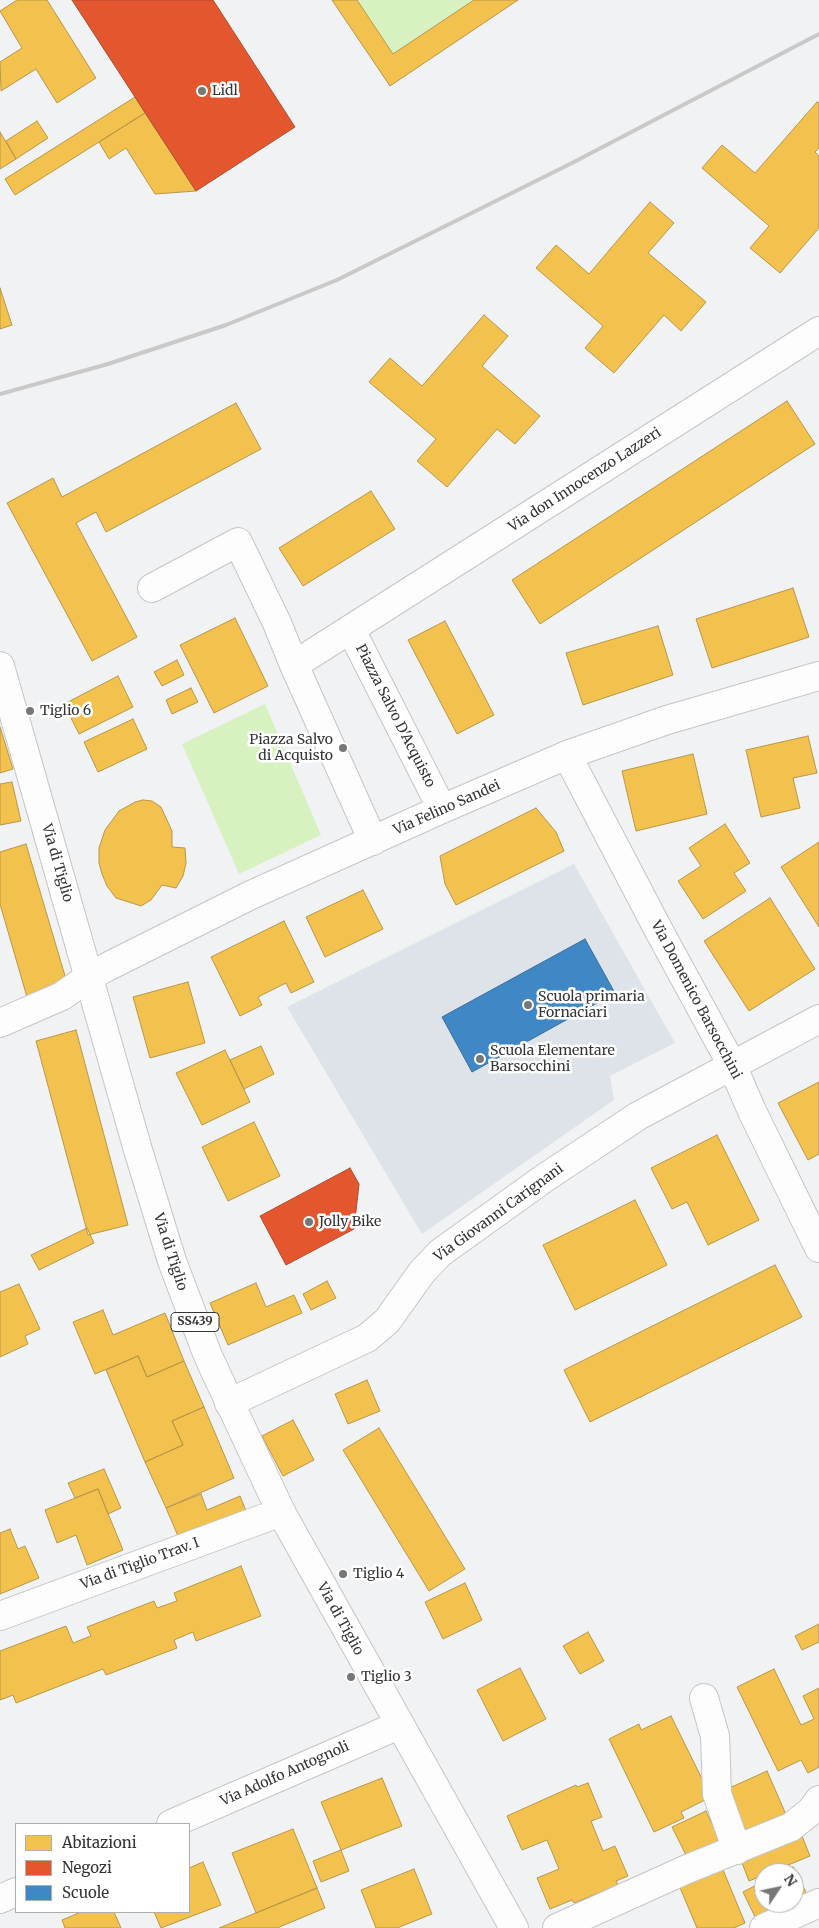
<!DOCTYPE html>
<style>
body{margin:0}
#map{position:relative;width:819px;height:1928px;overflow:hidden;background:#f0f2f4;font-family:Merriweather,serif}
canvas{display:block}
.legend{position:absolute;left:15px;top:1823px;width:175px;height:90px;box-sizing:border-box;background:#fff;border:1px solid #aeaeaf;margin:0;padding:6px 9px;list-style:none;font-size:15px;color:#343536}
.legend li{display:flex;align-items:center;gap:10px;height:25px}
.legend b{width:25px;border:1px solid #aeaeaf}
.north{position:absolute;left:754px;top:1863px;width:50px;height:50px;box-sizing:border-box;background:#fff;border:1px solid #aeaeaf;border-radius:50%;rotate:56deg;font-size:14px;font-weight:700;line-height:20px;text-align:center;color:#343536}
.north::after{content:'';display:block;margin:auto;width:18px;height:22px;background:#767778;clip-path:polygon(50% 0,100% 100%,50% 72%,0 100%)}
</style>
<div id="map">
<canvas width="819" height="1928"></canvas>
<ul class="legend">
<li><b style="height:14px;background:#f2c14e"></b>Abitazioni</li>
<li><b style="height:14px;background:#e4572e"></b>Negozi</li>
<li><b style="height:14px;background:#3f88c5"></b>Scuole</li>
</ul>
<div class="north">N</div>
</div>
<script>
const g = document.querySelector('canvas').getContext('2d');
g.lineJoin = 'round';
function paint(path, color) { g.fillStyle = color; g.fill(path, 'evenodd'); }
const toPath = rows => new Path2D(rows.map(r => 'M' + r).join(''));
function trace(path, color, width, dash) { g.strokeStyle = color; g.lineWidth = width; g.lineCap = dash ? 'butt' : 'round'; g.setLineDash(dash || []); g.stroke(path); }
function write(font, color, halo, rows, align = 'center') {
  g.font = font + ' Merriweather,serif'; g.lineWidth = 5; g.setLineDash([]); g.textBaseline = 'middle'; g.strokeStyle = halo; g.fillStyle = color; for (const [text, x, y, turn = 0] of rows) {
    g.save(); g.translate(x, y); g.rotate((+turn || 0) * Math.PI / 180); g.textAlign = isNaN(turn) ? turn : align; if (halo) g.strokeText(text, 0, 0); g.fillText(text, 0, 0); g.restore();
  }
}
const built = toPath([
 [574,864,675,1043,610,1076,614,1100,422,1234,287,1007]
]);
const green = toPath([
 [357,0,474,0,393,54],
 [265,704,321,835,239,874,182,744]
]);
const homes = toPath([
 [17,0,47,0,96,78,57,103,36,69,1,91,0,62,22,48,0,11,17,0],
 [332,0,357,0,393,54,474,0,518,0,390,86,332,0],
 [135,97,145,113,15,195,5,179,135,97],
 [817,102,819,103,819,148,815,152,819,156,819,228,780,273,750,248,769,226,702,168,722,145,755,173,817,102],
 [145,113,196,191,155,194,126,148,109,159,99,142,145,113],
 [37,121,48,138,16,159,6,141,37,121],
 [0,132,16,159,0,169,0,132],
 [650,202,674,223,648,253,706,302,681,331,664,315,614,373,585,348,603,326,536,268,556,245,589,274,650,202],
 [0,288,12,325,0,329,0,288],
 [484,315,508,336,482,366,540,416,515,444,497,429,447,487,417,461,436,439,369,382,390,358,422,386,484,315],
 [787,401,815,444,540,624,512,580,787,401],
 [236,403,261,449,106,532,96,512,76,523,137,637,92,661,7,503,53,478,62,497,236,403],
 [371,491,395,529,303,586,279,548,371,491],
 [793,588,809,637,712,668,696,619,793,588],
 [235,618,268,686,214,713,180,645,235,618],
 [445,621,494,715,457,734,408,640,445,621],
 [658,626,673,675,583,705,566,653,658,626],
 [177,660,184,675,162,686,154,672,177,660],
 [118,676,133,707,79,734,64,704,118,676],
 [191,688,198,702,172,714,166,700,191,688],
 [133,719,147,749,98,772,84,742,133,719],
 [0,727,13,769,0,773,0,727],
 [808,736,817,773,793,778,800,808,761,817,746,750,808,736],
 [693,754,707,814,636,831,622,771,693,754],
 [12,782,21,821,0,825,0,784,12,782],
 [143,800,152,801,161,807,172,831,172,847,185,848,186,863,183,876,176,888,162,885,151,900,141,906,116,898,107,886,102,874,99,863,99,848,105,830,119,811,135,802,143,800],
 [536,808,556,832,564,851,456,905,445,884,440,856,536,808],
 [725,824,750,863,734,873,746,891,703,919,678,881,701,866,689,848,725,824],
 [819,842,819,927,781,867,819,842],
 [26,844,68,986,27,997,0,904,0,852,26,844],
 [363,890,383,929,325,957,306,917,363,890],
 [770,898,815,969,749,1011,704,941,770,898],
 [284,921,314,982,291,993,286,983,258,997,262,1005,240,1016,211,957,284,921],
 [188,982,205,1043,150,1058,133,997,188,982],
 [76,1030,128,1225,88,1235,36,1041,76,1030],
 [261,1046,274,1074,244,1089,230,1060,261,1046],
 [225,1050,250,1102,202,1125,176,1073,225,1050],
 [819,1082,819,1154,808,1160,778,1103,819,1082],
 [254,1122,280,1176,228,1201,202,1147,254,1122],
 [717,1135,759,1220,708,1245,687,1202,672,1209,651,1168,717,1135],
 [635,1200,667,1265,575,1310,543,1245,635,1200],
 [87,1228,94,1243,39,1270,31,1255,87,1228],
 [775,1265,802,1317,590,1422,564,1370,775,1265],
 [327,1281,336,1298,311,1310,303,1294,327,1281],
 [256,1283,266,1307,294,1295,302,1313,228,1345,210,1303,256,1283],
 [19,1284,40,1329,25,1336,28,1344,0,1357,0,1292,19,1284],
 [103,1310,113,1335,165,1313,184,1361,147,1377,138,1356,95,1374,73,1322,103,1310],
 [138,1356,147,1377,184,1361,204,1407,172,1421,183,1445,145,1462,106,1370,138,1356],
 [367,1380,380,1411,348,1424,335,1394,367,1380],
 [204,1407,234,1478,166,1508,145,1462,183,1445,172,1421,204,1407],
 [293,1420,314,1460,283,1476,262,1436,293,1420],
 [379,1428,465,1569,429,1591,343,1450,379,1428],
 [104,1469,121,1508,108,1514,98,1489,75,1498,68,1483,104,1469],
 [98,1489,123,1550,87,1565,76,1535,57,1543,45,1510,98,1489],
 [201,1494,207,1510,240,1496,248,1516,181,1543,166,1508,201,1494],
 [10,1529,18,1549,25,1546,39,1578,0,1594,0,1533,10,1529],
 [241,1566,261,1616,196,1641,193,1632,174,1640,177,1648,106,1675,103,1669,16,1703,13,1695,0,1700,0,1651,66,1626,73,1643,91,1636,87,1627,154,1601,157,1608,177,1601,174,1593,241,1566],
 [465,1583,482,1620,443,1639,425,1602,465,1583],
 [819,1624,819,1642,802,1650,795,1636,819,1624],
 [588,1632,604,1661,580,1674,563,1646,588,1632],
 [520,1668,546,1719,503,1741,477,1690,520,1668],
 [774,1669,801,1725,814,1719,803,1696,819,1688,819,1767,808,1773,801,1760,778,1771,737,1687,774,1669],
 [671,1716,711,1797,681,1812,684,1818,654,1832,609,1739,639,1724,641,1730,671,1716],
 [767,1771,788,1819,747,1838,725,1790,767,1771],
 [382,1778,402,1826,341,1850,321,1802,382,1778],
 [588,1783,602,1817,591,1821,603,1851,615,1846,628,1876,616,1881,618,1885,574,1903,572,1900,550,1909,537,1878,559,1869,547,1840,522,1850,507,1816,576,1785,577,1787,588,1783],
 [706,1811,721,1843,688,1859,672,1827,706,1811],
 [293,1829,317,1888,256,1913,232,1853,293,1829],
 [800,1831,810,1856,769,1873,764,1873,764,1875,749,1881,739,1855,800,1831],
 [341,1850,349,1871,321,1882,313,1861,341,1850],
 [203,1862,221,1905,161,1928,154,1912,189,1912,189,1868,203,1862],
 [721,1865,745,1923,734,1928,697,1928,678,1883,721,1865],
 [793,1867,810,1900,759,1925,743,1892,764,1881,764,1903,794,1903,794,1873,781,1873,793,1867],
 [414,1869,432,1914,397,1928,376,1928,361,1890,414,1869],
 [317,1888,325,1908,277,1928,219,1928,317,1888],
 [81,1912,114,1912,121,1928,65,1928,62,1920,81,1912]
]);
const shops = toPath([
 [72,0,213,0,295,127,196,191,72,0],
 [350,1168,359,1184,354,1229,286,1265,260,1216,350,1168]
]);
const schools = toPath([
 [585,939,615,993,472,1072,442,1017,585,939]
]);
const minor = toPath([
 [152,588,238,542,277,623,294,665,373,841],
 [351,630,442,809],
 [294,665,819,331],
 [567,755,658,929,732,1065,752,1111,819,1248],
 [0,1023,62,996,89,977,107,967,251,895,442,809,567,755,667,720,819,676],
 [229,1403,367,1338,387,1321,422,1272,440,1253,546,1177,638,1116,819,1019],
 [0,1616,281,1512],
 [704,1698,715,1736,717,1794,737,1850],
 [171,1824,399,1725],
 [0,1899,16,1892],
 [557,1928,685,1870,791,1827,811,1811,819,1800],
 [764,1928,819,1903]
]);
const major = toPath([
 [0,666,138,1150,172,1261,208,1356,281,1512,514,1928]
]);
const rail = toPath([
 [0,394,108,364,226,325,337,280,572,163,819,34]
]);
const markers = [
 [202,91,5,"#767778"],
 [30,711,5,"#767778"],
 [343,748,5,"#767778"],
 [528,1005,5,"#767778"],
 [480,1059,5,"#767778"],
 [309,1222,5,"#767778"],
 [343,1574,5,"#767778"],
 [351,1677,5,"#767778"]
];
const shields = [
 [195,1322,48]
];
const shieldNames = [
 ["SS439",195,1322]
];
const poiNames = [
 ["Lidl",212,91],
 ["Tiglio 6",40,711],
 ["Piazza Salvo",333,740,"right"],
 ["di Acquisto",333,756,"right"],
 ["Scuola primaria",538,997],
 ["Fornaciari",538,1013],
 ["Scuola Elementare",490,1051],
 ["Barsocchini",490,1067],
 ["Jolly Bike",319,1222],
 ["Tiglio 4",353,1574],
 ["Tiglio 3",361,1677]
];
const streetNames = [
 ["Via don Innocenzo Lazzeri",585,480,-33],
 ["Piazza Salvo D'Acquisto",395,716,63],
 ["Via Felino Sandei",447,808,-24],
 ["Via di Tiglio",57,863,74],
 ["Via Domenico Barsocchini",696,1000,62],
 ["Via Giovanni Carignani",499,1213,-36],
 ["Via di Tiglio",170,1252,72],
 ["Via di Tiglio Trav. I",140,1564,-20],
 ["Via di Tiglio",340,1619,61],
 ["Via Adolfo Antognoli",285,1774,-24]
];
paint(built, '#dee3ea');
paint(green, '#d7f2c0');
paint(homes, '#f2c14e');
trace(homes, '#b99747', 1);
paint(shops, '#e4572e');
trace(shops, '#af4d30', 1);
paint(schools, '#3f88c5');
trace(schools, '#3c6f9a', 1);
trace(minor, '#c4c5c7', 30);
trace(major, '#c4c5c7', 30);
trace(minor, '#fdfdfd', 28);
trace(major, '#fdfdfd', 28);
trace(rail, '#c9c9ca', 4);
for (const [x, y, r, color] of markers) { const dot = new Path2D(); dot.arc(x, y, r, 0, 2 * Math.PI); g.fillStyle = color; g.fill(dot); trace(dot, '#fff', 2); }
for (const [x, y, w] of shields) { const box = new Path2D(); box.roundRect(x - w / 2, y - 9.5, w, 19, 4); g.fillStyle = '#fff'; g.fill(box); trace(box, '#343536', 1); }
write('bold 12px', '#343536', null, shieldNames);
write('14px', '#343536', '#fff', poiNames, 'left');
write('14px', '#343536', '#fff', streetNames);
</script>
